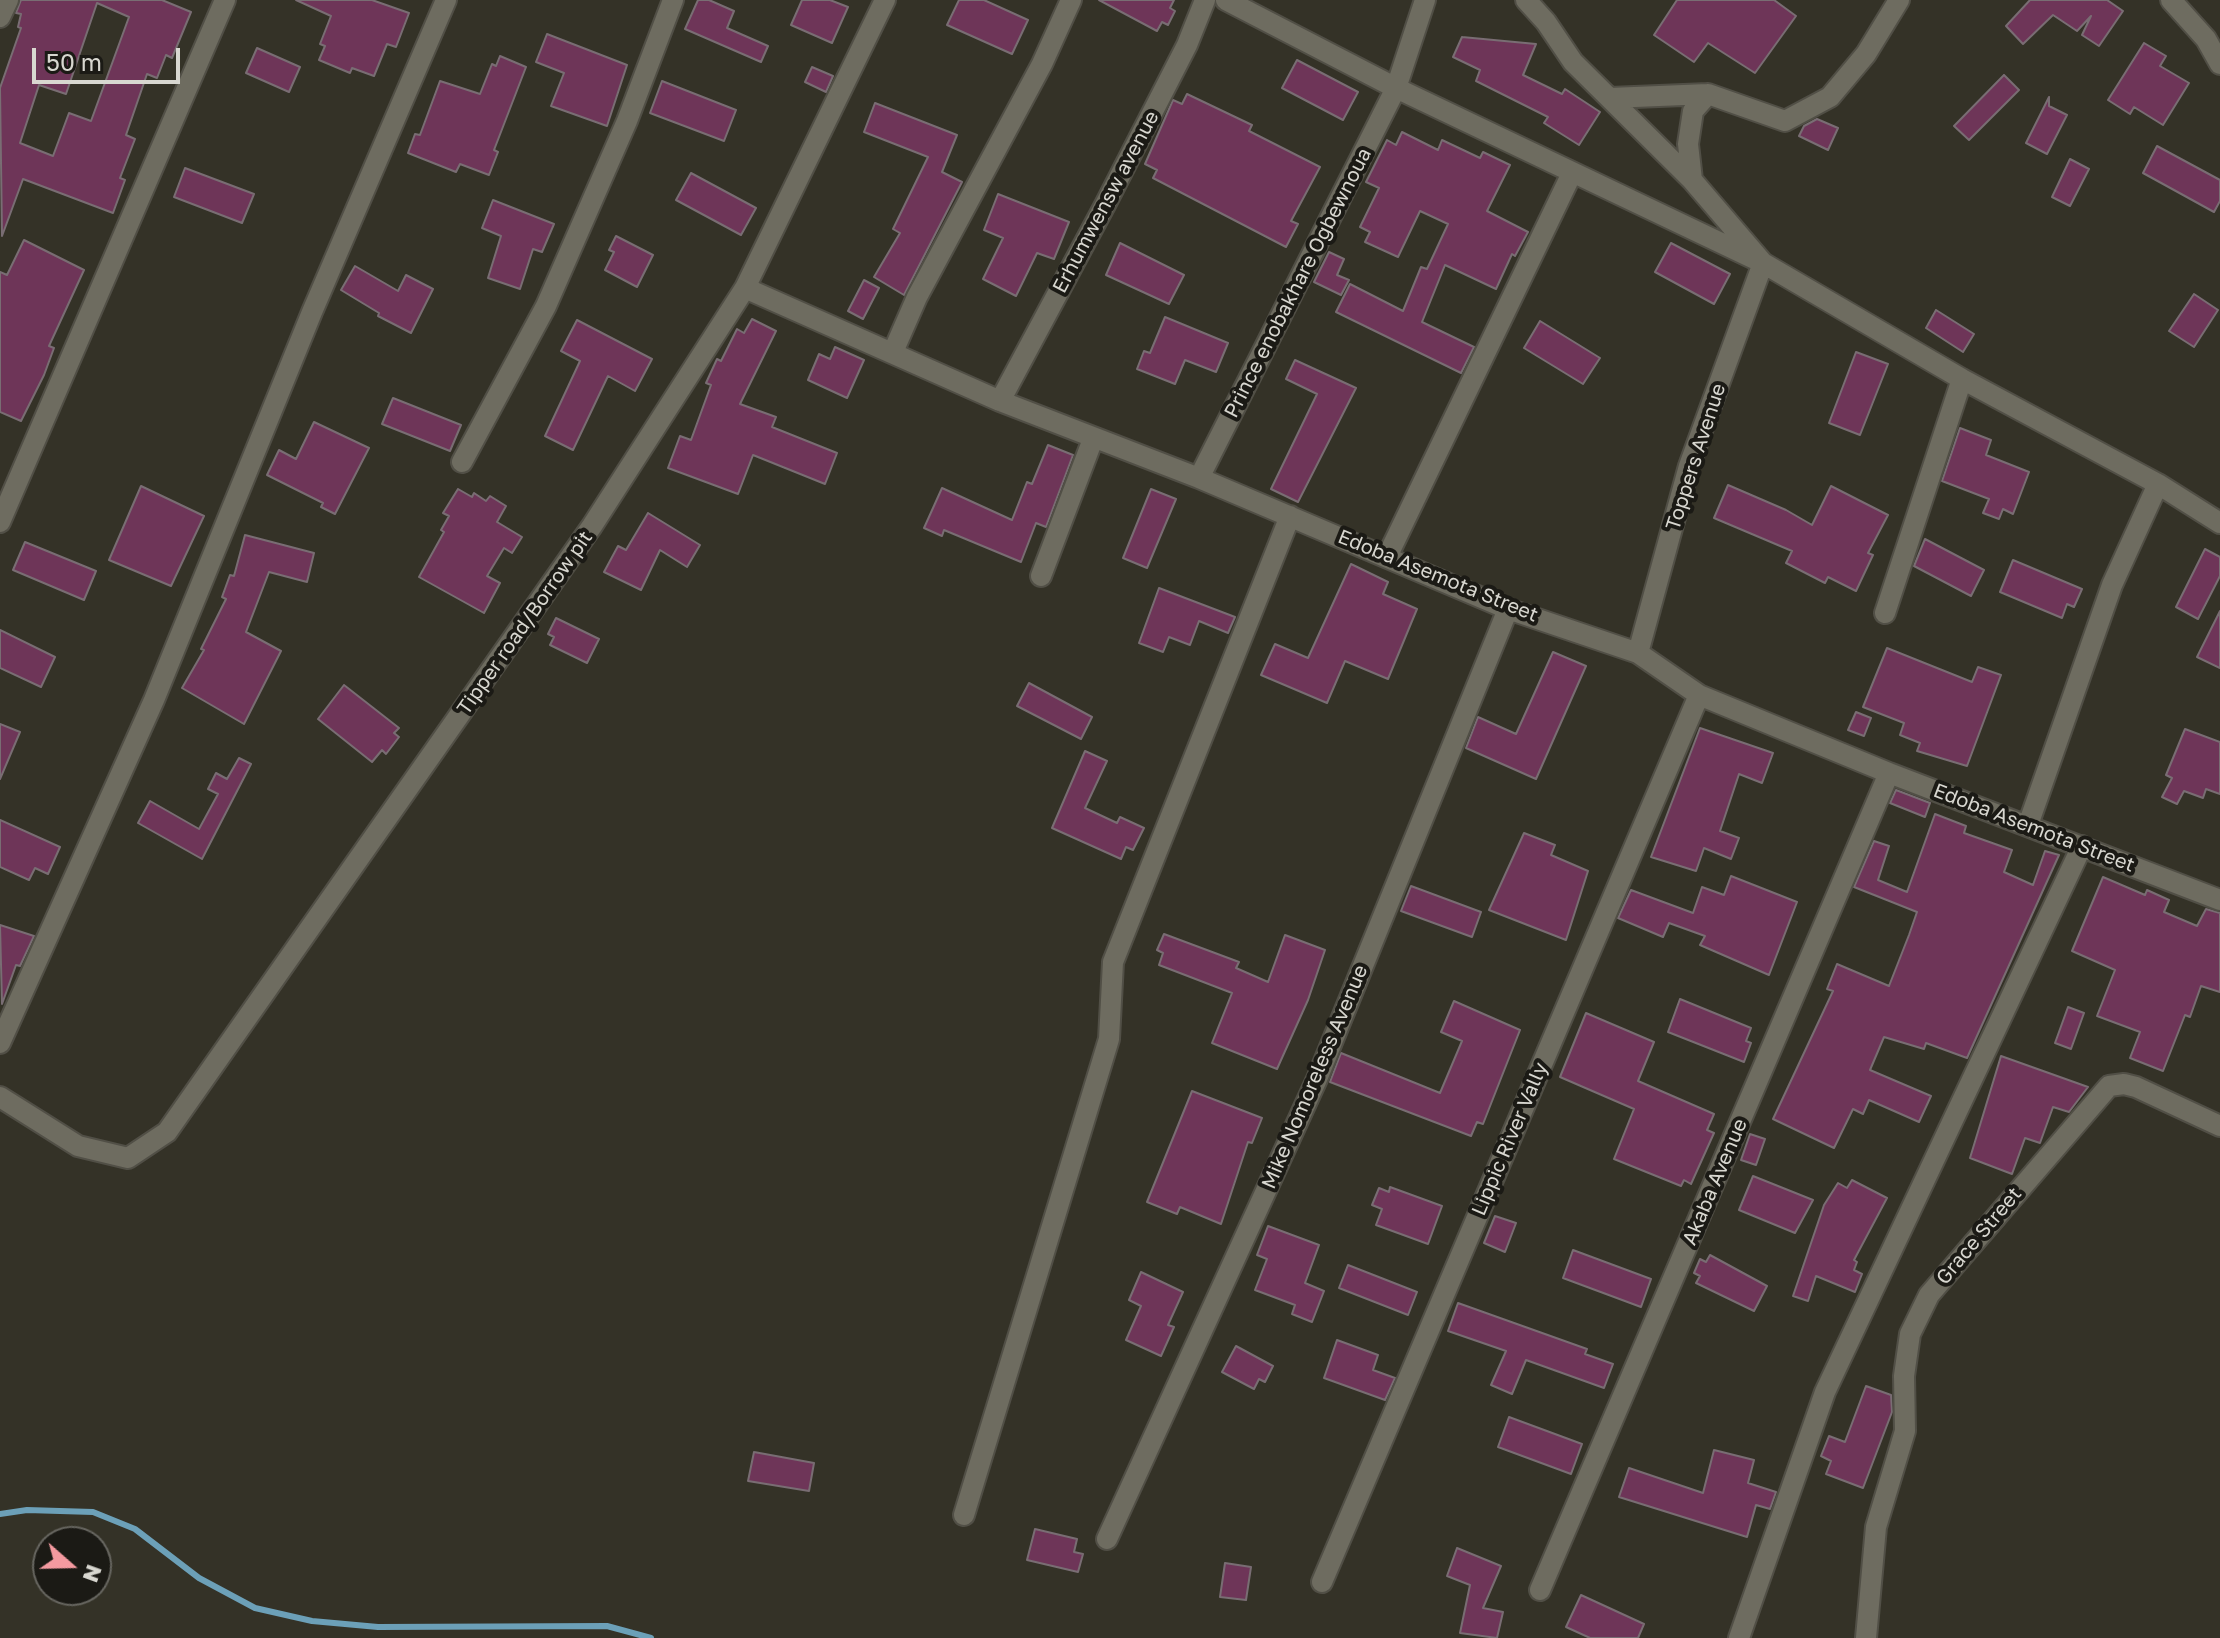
<!DOCTYPE html>
<style>
body{margin:0}
#map{position:relative;width:2220px;height:1638px;overflow:hidden;background:#343227;font-family:"Golos Text",sans-serif}
canvas{display:block}
.north{position:absolute;left:32px;top:1526px;width:80px;height:80px;box-sizing:border-box;background:#1b1a15;border:2px solid #676660;border-radius:50%;rotate:110deg;font-size:22px;font-weight:700;line-height:32px;text-align:center;color:#d8d7d0}
.north::after{content:'';display:block;margin:auto;width:28px;height:36px;background:#f49aa0;clip-path:polygon(50% 0,100% 100%,50% 72%,0 100%)}
.scale{position:absolute;left:32px;top:48px;width:148px;height:36px;box-sizing:border-box;border:4px solid #d8d7d0;border-top:0;padding-left:10px;font-size:24px;line-height:28px;white-space:nowrap;color:#d8d7d0;-webkit-text-stroke:6px #1b1a15;paint-order:stroke}
</style>
<div id="map">
<canvas width="2220" height="1638"></canvas>
<div class="north">N</div>
<div class="scale">50 m</div>
</div>
<script>
const g = document.querySelector('canvas').getContext('2d');
g.lineJoin = 'round';
const toPath = rows => new Path2D(rows.map(r => 'M' + r).join(''));
function trace(path, color, width, dash) { g.strokeStyle = color; g.lineWidth = width; g.lineCap = dash ? 'butt' : 'round'; g.setLineDash(dash || []); g.stroke(path); }
function paint(path, color) { g.fillStyle = color; g.fill(path, 'evenodd'); }
function write(font, color, halo, rows, align = 'center') {
  g.font = font + ' "Golos Text",sans-serif'; g.lineWidth = 8; g.setLineDash([]); g.textBaseline = 'middle'; g.strokeStyle = halo; g.fillStyle = color; for (const [text, x, y, turn = 0] of rows) {
    g.save(); g.translate(x, y); g.rotate((+turn || 0) * Math.PI / 180); g.textAlign = isNaN(turn) ? turn : align; if (halo) g.strokeText(text, 0, 0); g.fillText(text, 0, 0); g.restore();
  }
}
const stream = toPath([
 [0,1514,27,1510,93,1512,135,1529,199,1578,255,1608,312,1621,378,1627,607,1626,651,1638]
]);
const building = toPath([
 [21,0,162,0,191,12,172,58,166,55,157,78,147,74,126,135,135,139,120,178,125,180,113,213,23,179,2,236,0,88,21,28,18,27,21,14,16,13,21,0],
 [97,3,129,17,91,121,69,113,53,156,20,143,39,85,66,94,97,3],
 [296,0,372,0,409,13,396,47,387,44,374,76,352,68,350,73,319,60,325,46,320,44,331,16,296,0],
 [698,0,709,0,734,11,727,28,768,46,761,62,685,29,698,0],
 [802,0,830,0,848,7,832,43,791,25,802,0],
 [959,0,984,0,1028,20,1012,54,947,25,959,0],
 [1099,0,1174,0,1170,8,1175,11,1168,25,1162,22,1157,31,1099,0],
 [1677,0,1774,0,1796,16,1755,73,1708,43,1694,62,1654,35,1677,0],
 [2030,0,2107,0,2123,11,2099,46,2082,35,2091,16,2077,31,2053,15,2023,44,2006,26,2030,0],
 [547,34,627,65,607,126,551,106,564,73,536,62,547,34],
 [1462,37,1536,44,1523,75,1562,94,1565,89,1600,112,1579,145,1544,123,1548,117,1476,81,1480,70,1453,57,1462,37],
 [2144,43,2166,56,2160,66,2189,83,2163,125,2134,107,2130,114,2108,100,2144,43],
 [257,48,300,67,289,92,246,73,257,48],
 [500,56,526,67,494,150,498,152,489,175,460,164,456,172,408,153,415,134,420,135,440,81,480,94,492,64,496,66,500,56],
 [1297,60,1358,92,1343,120,1282,88,1297,60],
 [812,67,833,76,826,92,805,82,812,67],
 [2004,75,2019,90,1969,140,1954,126,2004,75],
 [662,81,736,110,724,141,650,113,662,81],
 [1187,94,1252,125,1249,131,1320,167,1291,221,1298,224,1286,247,1153,178,1157,170,1145,164,1173,100,1182,104,1187,94],
 [2049,97,2049,106,2067,115,2047,154,2026,143,2049,97],
 [875,103,957,135,942,172,962,182,904,295,874,277,900,233,893,229,928,157,864,132,875,103],
 [1817,119,1838,128,1828,150,1799,136,1804,126,1817,119],
 [1402,132,1438,150,1442,140,1480,158,1483,152,1510,165,1487,211,1528,232,1515,256,1512,254,1496,289,1445,265,1422,322,1474,347,1461,373,1336,312,1350,284,1403,311,1421,267,1427,269,1448,224,1420,211,1398,257,1365,242,1370,232,1360,227,1379,188,1366,182,1387,140,1396,145,1402,132],
 [2157,146,2220,180,2220,201,2214,212,2143,173,2157,146],
 [2070,159,2089,169,2070,206,2052,197,2070,159],
 [185,168,254,194,242,223,174,197,185,168],
 [691,173,756,208,741,235,676,200,691,173],
 [998,194,1069,222,1054,259,1037,253,1016,296,983,279,1003,238,984,230,998,194],
 [493,200,554,224,542,252,533,249,520,289,488,278,501,236,482,228,493,200],
 [616,236,653,255,637,287,605,270,614,252,609,250,616,236],
 [24,240,84,270,49,346,54,348,44,375,21,421,0,412,0,272,7,275,24,240],
 [1120,243,1184,275,1169,304,1106,275,1120,243],
 [1671,243,1730,274,1714,304,1655,272,1671,243],
 [1329,252,1344,259,1337,275,1349,280,1341,295,1314,282,1329,252],
 [355,266,398,291,406,275,433,289,411,333,378,316,379,313,341,290,355,266],
 [864,280,879,288,863,319,848,311,864,280],
 [2194,294,2218,310,2194,347,2169,331,2194,294],
 [1936,310,1974,334,1963,352,1926,328,1936,310],
 [1165,317,1228,343,1216,372,1185,360,1175,384,1137,369,1144,351,1150,353,1165,317],
 [752,319,776,331,740,404,776,417,772,427,837,453,825,484,753,455,738,494,668,468,680,436,691,440,711,385,706,383,717,359,721,361,737,329,744,333,752,319],
 [577,320,652,359,635,391,608,376,573,450,545,436,580,361,561,351,577,320],
 [1540,321,1600,358,1583,384,1524,348,1540,321],
 [835,347,864,360,847,398,808,380,819,354,830,359,835,347],
 [1856,352,1888,364,1860,435,1829,423,1856,352],
 [1295,360,1356,388,1298,502,1271,489,1317,394,1286,379,1295,360],
 [393,398,461,425,450,451,382,424,393,398],
 [314,422,369,448,335,514,321,507,323,503,267,475,279,450,296,459,314,422],
 [1960,428,1991,440,1986,455,2029,472,2013,514,2003,509,1999,519,1983,513,1989,499,1942,481,1960,428],
 [1048,445,1073,455,1046,527,1036,523,1021,562,944,530,942,536,924,528,942,488,1012,520,1027,482,1032,484,1048,445],
 [1728,485,1786,510,1812,525,1831,486,1888,515,1868,553,1873,555,1856,591,1828,577,1825,583,1786,563,1792,551,1714,518,1728,485],
 [141,486,204,516,171,586,109,560,141,486],
 [458,489,472,497,474,493,486,501,490,496,506,506,497,522,522,537,512,553,504,548,487,576,500,583,484,613,419,577,444,532,441,530,449,516,443,513,458,489],
 [1151,489,1176,499,1147,568,1123,558,1151,489],
 [648,513,700,545,687,567,660,550,641,590,604,572,618,546,626,550,648,513],
 [245,535,314,553,307,582,269,572,246,632,281,651,244,724,182,688,204,650,201,649,226,599,222,597,230,575,234,576,245,535],
 [1925,539,1984,570,1971,596,1914,566,1925,539],
 [25,542,96,571,84,600,13,570,25,542],
 [2205,549,2220,557,2220,576,2198,619,2176,607,2205,549],
 [2013,560,2082,589,2074,607,2067,604,2062,618,2000,592,2013,560],
 [1351,564,1388,582,1383,594,1417,609,1388,679,1345,661,1327,703,1261,675,1275,644,1308,658,1351,564],
 [1159,588,1235,617,1228,633,1199,621,1190,645,1169,637,1163,652,1139,643,1159,588],
 [2220,611,2220,668,2197,657,2220,611],
 [556,618,599,639,587,663,550,645,554,637,548,634,556,618],
 [0,630,55,657,41,687,0,668,0,630],
 [1887,648,1972,682,1978,667,2001,675,1967,766,1917,751,1920,743,1900,735,1904,723,1863,707,1887,648],
 [1553,652,1586,666,1536,779,1466,748,1478,717,1516,734,1553,652],
 [1029,683,1092,717,1081,739,1017,706,1029,683],
 [344,685,399,728,394,733,399,737,386,754,382,750,372,762,318,719,344,685],
 [1856,712,1871,718,1864,736,1848,730,1856,712],
 [0,724,20,732,0,779,0,724],
 [1700,728,1773,753,1762,783,1739,774,1720,831,1739,838,1731,859,1704,848,1696,871,1651,857,1700,728],
 [2185,729,2220,742,2220,794,2206,789,2203,798,2184,791,2177,804,2162,797,2172,778,2166,775,2185,729],
 [1085,751,1107,761,1085,808,1117,823,1120,817,1144,828,1133,850,1126,847,1121,859,1052,828,1085,751],
 [239,758,251,764,202,859,138,823,150,801,199,829,218,794,208,789,216,773,227,779,239,758],
 [1896,790,1930,803,1925,817,1890,803,1896,790],
 [1935,814,1966,826,1964,833,2012,850,2004,872,2033,885,2045,851,2059,855,1967,1058,1926,1043,1924,1049,1884,1037,1870,1070,1931,1096,1919,1122,1869,1100,1863,1114,1853,1109,1834,1148,1773,1119,1833,991,1827,989,1837,964,1889,986,1909,935,1917,912,1854,887,1874,841,1889,846,1878,880,1907,892,1935,814],
 [0,820,60,847,48,874,35,868,29,880,0,867,0,820],
 [1524,833,1555,845,1551,855,1588,871,1566,940,1489,910,1524,833],
 [1731,876,1797,902,1769,975,1700,945,1705,936,1669,923,1663,937,1618,918,1631,890,1693,913,1702,887,1724,895,1731,876],
 [2103,877,2145,895,2147,890,2169,900,2164,912,2197,926,2206,909,2220,913,2220,992,2201,986,2190,1017,2185,1015,2163,1071,2130,1058,2140,1032,2097,1016,2115,970,2072,951,2103,877],
 [1411,886,1481,912,1472,937,1401,911,1411,886],
 [0,925,34,936,20,966,16,965,2,1004,0,925],
 [1164,934,1239,962,1236,968,1268,982,1285,935,1325,950,1308,1000,1277,1069,1212,1043,1232,993,1159,965,1163,953,1157,950,1164,934],
 [1680,999,1751,1028,1746,1041,1751,1043,1744,1062,1668,1032,1680,999],
 [1454,1001,1520,1030,1483,1124,1477,1122,1471,1136,1330,1082,1341,1053,1440,1093,1462,1041,1441,1032,1454,1001],
 [2068,1007,2084,1013,2071,1049,2055,1043,2068,1007],
 [1586,1013,1654,1042,1638,1081,1714,1114,1707,1130,1714,1133,1691,1184,1684,1180,1681,1186,1614,1159,1634,1109,1560,1077,1586,1013],
 [2001,1056,2088,1087,2069,1112,2053,1107,2040,1143,2025,1138,2012,1174,1970,1158,2001,1056],
 [1192,1091,1262,1118,1252,1143,1248,1142,1221,1224,1180,1207,1177,1214,1147,1202,1192,1091],
 [1750,1134,1765,1139,1756,1165,1741,1160,1750,1134],
 [1753,1176,1813,1200,1795,1233,1739,1210,1753,1176],
 [1852,1180,1887,1198,1854,1260,1857,1262,1854,1270,1862,1274,1855,1292,1816,1276,1808,1301,1793,1296,1824,1205,1838,1183,1847,1188,1852,1180],
 [1390,1187,1442,1206,1428,1244,1376,1225,1382,1209,1372,1205,1379,1188,1389,1192,1390,1187],
 [1495,1216,1516,1223,1505,1252,1484,1243,1495,1216],
 [1268,1226,1319,1245,1305,1283,1324,1291,1312,1322,1292,1314,1295,1305,1255,1290,1267,1259,1257,1255,1268,1226],
 [1573,1250,1651,1279,1641,1307,1563,1278,1573,1250],
 [1710,1255,1767,1286,1754,1311,1696,1283,1700,1276,1694,1273,1700,1259,1706,1262,1710,1255],
 [1348,1265,1417,1292,1408,1315,1339,1288,1348,1265],
 [1141,1272,1183,1292,1168,1325,1174,1327,1161,1356,1126,1340,1141,1306,1129,1300,1141,1272],
 [1458,1303,1587,1349,1585,1354,1613,1364,1604,1388,1526,1360,1512,1394,1491,1385,1506,1351,1448,1331,1458,1303],
 [1337,1340,1378,1355,1373,1370,1395,1378,1385,1400,1324,1378,1337,1340],
 [1236,1346,1273,1366,1265,1382,1259,1379,1254,1389,1222,1372,1236,1346],
 [1866,1386,1891,1395,1892,1412,1863,1488,1826,1474,1831,1461,1821,1456,1829,1436,1845,1442,1866,1386],
 [1509,1417,1582,1444,1571,1474,1498,1447,1509,1417],
 [1714,1450,1754,1460,1748,1483,1776,1492,1770,1509,1756,1505,1747,1537,1619,1497,1629,1468,1703,1493,1714,1450],
 [754,1452,814,1463,809,1491,748,1481,754,1452],
 [1035,1529,1077,1539,1074,1552,1083,1554,1078,1572,1027,1560,1035,1529],
 [1457,1548,1501,1566,1483,1608,1503,1612,1497,1638,1460,1633,1470,1585,1447,1576,1457,1548],
 [1225,1563,1251,1567,1246,1600,1220,1597,1225,1563],
 [1581,1595,1644,1624,1638,1638,1590,1638,1566,1627,1581,1595]
]);
const minor = toPath([
 [1226,0,1396,88,1763,263,1962,379,2158,484,2220,523],
 [1526,0,1546,22,1573,62,1692,180,1763,263,1689,466,1638,653],
 [2171,0,2206,39,2220,64],
 [0,17,8,0],
 [1610,98,1708,94,1785,121,1830,97,1866,54,1899,0],
 [1692,180,1688,144,1693,111,1708,94],
 [745,288,1000,401,1199,478,1508,609,1638,653,1699,695,1889,773,2220,900],
 [893,352,917,297,1042,64,1071,0],
 [1000,401,1105,205,1187,45,1205,0],
 [462,462,546,306,627,121,673,0],
 [1199,478,1396,88,1425,0],
 [0,522,225,0],
 [1387,557,1572,173],
 [1041,576,1093,439],
 [1885,613,1962,379],
 [2028,825,2112,585,2158,484],
 [0,1043,154,700,312,312,446,0],
 [0,1097,78,1146,128,1158,167,1132,592,526,745,288,885,0],
 [964,1515,1109,1039,1113,962,1290,516],
 [1107,1539,1317,1079,1508,609],
 [1322,1582,1699,695],
 [1540,1590,1889,773],
 [1739,1638,1825,1392,2082,846],
 [1866,1638,1876,1527,1905,1431,1904,1376,1910,1334,1929,1295,2109,1086,2124,1084,2136,1087,2220,1126]
]);
const streetNames = [
 ["Erhumwensw avenue",1106,202,-62],
 ["Prince enobakhare Ogbewnoua",1298,283,-63],
 ["Toppers Avenue",1696,457,-72],
 ["Edoba Asemota Street",1438,576,22],
 ["Tipper road/Borrow pit",525,623,-55],
 ["Edoba Asemota Street",2034,828,21],
 ["Mike Nomoreless Avenue",1315,1077,-67],
 ["Lippic River Vally",1510,1139,-67],
 ["Akaba Avenue",1715,1182,-67],
 ["Grace Street",1979,1236,-50]
];
trace(stream, '#6ca0b8', 6);
paint(building, '#6e3558');
trace(building, '#796d73', 2);
trace(minor, '#514f46', 24);
trace(minor, '#6e6c60', 20);
write('20px', '#d8d7d0', '#1b1a15', streetNames);
</script>
